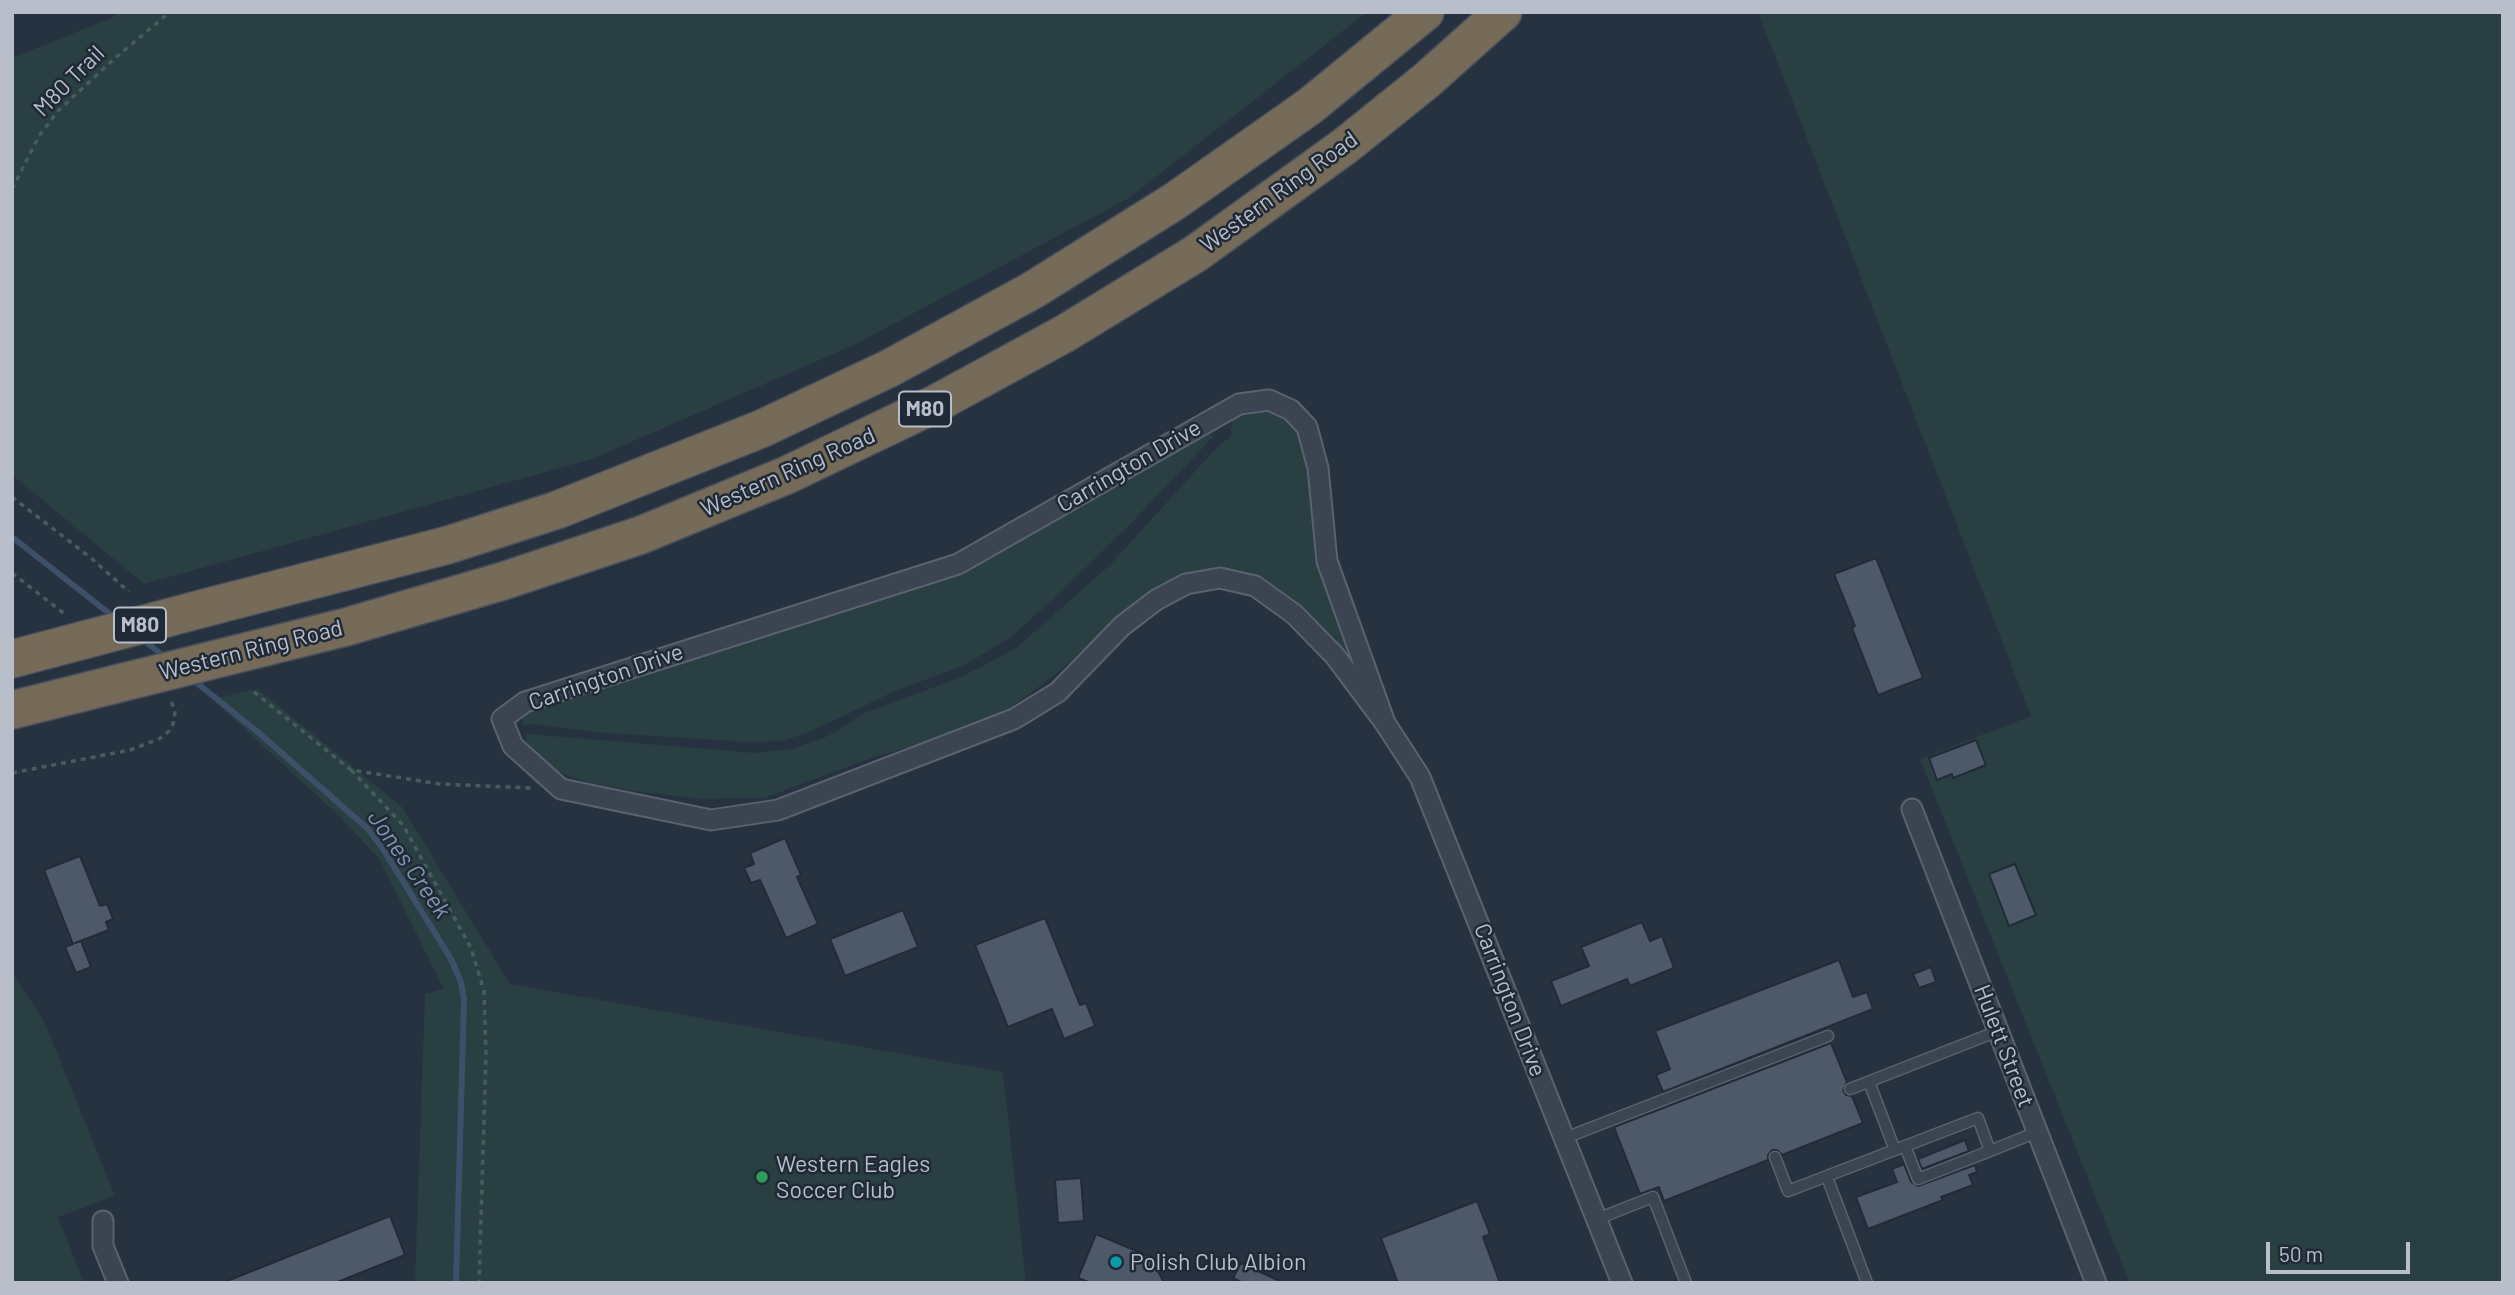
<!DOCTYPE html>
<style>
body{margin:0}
#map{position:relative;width:2515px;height:1295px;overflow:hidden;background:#273241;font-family:Barlow,sans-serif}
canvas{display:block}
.frame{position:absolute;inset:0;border:14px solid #b8bfcb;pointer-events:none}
.scale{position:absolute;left:2266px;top:1242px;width:144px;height:32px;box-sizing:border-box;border:4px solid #b8bfcb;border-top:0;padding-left:9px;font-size:21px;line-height:24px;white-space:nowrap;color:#b8bfcb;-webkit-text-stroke:5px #202936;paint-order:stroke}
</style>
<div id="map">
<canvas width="2515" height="1295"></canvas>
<div class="frame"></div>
<div class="scale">50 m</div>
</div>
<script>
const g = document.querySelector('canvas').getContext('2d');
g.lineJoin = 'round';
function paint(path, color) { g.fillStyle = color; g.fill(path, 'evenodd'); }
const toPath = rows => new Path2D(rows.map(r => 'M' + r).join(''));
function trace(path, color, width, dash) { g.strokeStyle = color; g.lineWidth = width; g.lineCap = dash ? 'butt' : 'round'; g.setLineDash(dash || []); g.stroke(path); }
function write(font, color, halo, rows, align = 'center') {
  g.font = font + ' Barlow,sans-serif'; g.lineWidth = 5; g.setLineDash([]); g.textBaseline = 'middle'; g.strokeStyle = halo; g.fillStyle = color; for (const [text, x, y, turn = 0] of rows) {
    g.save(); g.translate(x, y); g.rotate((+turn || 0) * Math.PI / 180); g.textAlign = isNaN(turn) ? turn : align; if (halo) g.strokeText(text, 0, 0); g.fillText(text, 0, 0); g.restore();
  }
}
const green = toPath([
 [119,12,1367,12,1129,198,854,345,592,459,144,584,12,475,12,58,111,18],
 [1758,12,2503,12,2503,1283,2130,1283,1920,759,2031,716],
 [1269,400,1307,427,1354,660,1293,600,1265,582,1237,574,1125,612,1051,678,1007,710,968,731,874,757,764,798,702,799,640,792,586,782,553,770,534,755,525,742,527,734,755,753,791,749,828,736,865,713,961,677,1015,649,1110,565,1218,446,1231,437,1232,412],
 [1204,424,1213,437,1133,521,1060,593,1012,636,965,665,895,691,814,730,783,741,748,742,606,733,532,724,523,726,523,713,556,692,915,579],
 [258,689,402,807,510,984,1003,1072,1026,1283,415,1283,425,994,444,989,380,860,338,815,212,699],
 [12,972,44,1021,115,1196,58,1217,84,1283,12,1283]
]);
const stream = toPath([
 [12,537,115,618],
 [140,637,167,659],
 [192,679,259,733,368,829,383,849,451,959,461,982,464,1000,456,1283]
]);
const building = toPath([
 [1876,558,1923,678,1878,695,1852,628,1855,626,1834,574,1876,558],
 [1976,740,1986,765,1953,778,1952,774,1937,780,1929,758,1976,740],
 [785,838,801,875,797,877,818,924,786,938,760,880,751,883,744,868,754,864,750,853,785,838],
 [80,856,100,906,107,904,113,919,106,922,109,930,75,943,81,941,91,967,76,973,65,947,73,944,44,870,80,856],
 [2015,864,2036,915,2009,926,1989,874,2015,864],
 [903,910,918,947,845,976,830,939,903,910],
 [1045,918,1080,1005,1086,1003,1095,1026,1064,1039,1052,1009,1008,1027,975,945,1045,918],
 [1642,922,1650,941,1662,936,1674,968,1630,986,1627,979,1561,1006,1551,981,1589,966,1581,947,1642,922],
 [1839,960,1853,997,1867,992,1873,1009,1663,1092,1656,1075,1670,1069,1655,1031,1839,960],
 [1931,967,1936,982,1919,988,1913,974,1931,967],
 [1831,1043,1847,1082,1843,1091,1846,1095,1852,1096,1863,1123,1782,1155,1777,1150,1772,1150,1768,1155,1768,1160,1664,1201,1659,1187,1640,1194,1614,1127,1831,1043],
 [1965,1140,1969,1151,1922,1169,1918,1159,1965,1140],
 [1904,1164,1911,1182,1918,1186,1975,1165,1977,1172,1969,1175,1973,1185,1941,1197,1943,1200,1868,1229,1856,1197,1897,1182,1892,1169,1904,1164],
 [1081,1178,1084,1221,1058,1223,1055,1180,1081,1178],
 [1477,1201,1490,1234,1483,1237,1500,1283,1398,1283,1381,1238,1477,1201],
 [390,1216,405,1255,335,1283,222,1283,390,1216],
 [1096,1234,1151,1257,1164,1283,1091,1283,1078,1278,1096,1234],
 [1241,1263,1284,1283,1243,1283,1233,1278,1241,1263]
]);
const path = toPath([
 [12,189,39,136,58,111,115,58,170,12],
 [12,497,91,558,129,592],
 [12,573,66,615],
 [254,692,351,770,440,784,531,788],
 [351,770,403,825,471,948,484,991,486,1055,479,1283],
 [12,773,130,750,159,739,169,731,173,724,175,712,170,698]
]);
const lane = toPath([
 [1869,1082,1895,1150],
 [1850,1089,1998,1031],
 [1565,1138,1828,1036],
 [1905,1146,1918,1179,1990,1151],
 [1775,1157,1788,1191,1978,1118,1990,1151,2037,1132],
 [1827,1177,1867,1283],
 [1597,1219,1653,1197,1686,1283]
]);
const street = toPath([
 [1385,723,1327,561,1318,468,1307,427,1291,410,1269,400,1239,404,958,564,525,702,502,719,513,746,561,789,711,820,778,810,1014,719,1058,692,1122,626,1156,600,1186,584,1220,578,1255,586,1294,614,1335,656,1385,723,1420,777,1622,1283],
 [1912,809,2096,1283],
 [103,1221,103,1246,118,1283]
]);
const highway = toPath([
 [216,605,448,545,557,510,761,429,890,368,1033,290,1175,201,1310,106,1425,12],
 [265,647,346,627,503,581,641,535,787,475,935,404,1064,334,1195,254,1345,146,1427,80,1503,12],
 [12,659,65,645],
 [12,710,116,684]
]);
const highwayBridge = toPath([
 [65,645,216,605],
 [116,684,265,647]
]);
const markers = [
 [762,1177,7,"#2e9e5b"],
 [1116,1262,7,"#0f9aa8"]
];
const shields = [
 [925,409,52],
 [140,625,52]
];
const shieldNames = [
 ["M80",925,409],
 ["M80",140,625]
];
const streetNames = [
 ["M80 Trail",69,81,-45],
 ["Western Ring Road",1279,192,-36],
 ["Carrington Drive",1129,466,-30],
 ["Western Ring Road",788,472,-24],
 ["Western Ring Road",251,650,-14],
 ["Carrington Drive",606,677,-19],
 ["Carrington Drive",1510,1000,69],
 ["Hulett Street",2004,1046,69]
];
const poiNames = [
 ["Western Eagles",776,1164],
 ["Soccer Club",776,1190],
 ["Polish Club Albion",1130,1262]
];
const waterNames = [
 ["Jones Creek",409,864,55]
];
paint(green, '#293f42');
trace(stream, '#3e5069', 6);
paint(building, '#4d5969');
trace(building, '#222b38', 2);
trace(lane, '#59626e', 13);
trace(street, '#59626e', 23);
trace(highway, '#464f5b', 40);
trace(path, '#475c5e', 3.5, [5, 5]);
trace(lane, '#3b4450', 10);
trace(street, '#3b4450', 19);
trace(highway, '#766a59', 37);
trace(highwayBridge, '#464f5b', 40, []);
trace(highwayBridge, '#766a59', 37);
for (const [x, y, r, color] of markers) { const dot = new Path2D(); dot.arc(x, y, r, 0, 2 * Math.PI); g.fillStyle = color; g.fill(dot); trace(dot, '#202936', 2.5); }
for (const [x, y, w] of shields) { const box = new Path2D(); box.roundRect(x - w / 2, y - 17.5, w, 35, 5); g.fillStyle = '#202936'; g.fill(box); trace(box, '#b8bfcb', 2); }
write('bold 21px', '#b8bfcb', null, shieldNames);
write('23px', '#b8bfcb', '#202936', streetNames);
write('23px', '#b8bfcb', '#202936', poiNames, 'left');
write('italic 24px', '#8196b1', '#202936', waterNames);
</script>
